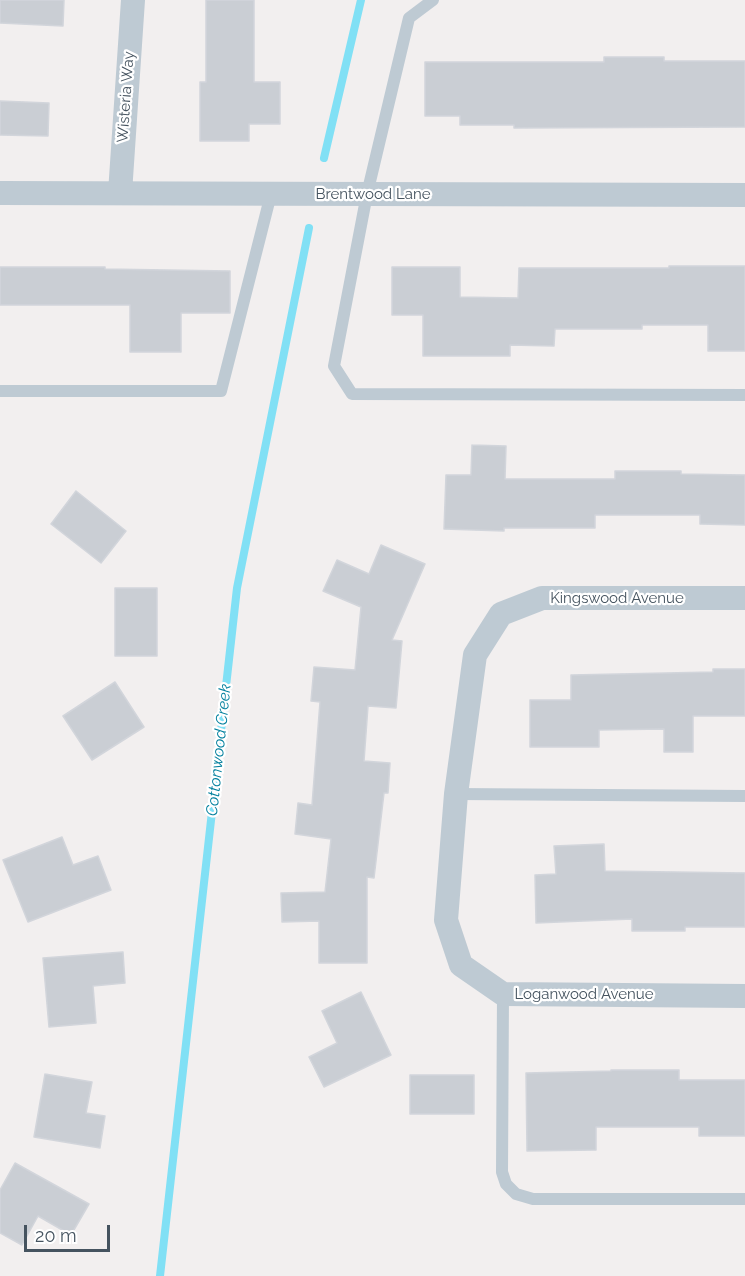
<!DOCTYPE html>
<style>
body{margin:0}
#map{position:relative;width:745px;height:1276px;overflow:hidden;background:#f2efef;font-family:Raleway,sans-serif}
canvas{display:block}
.scale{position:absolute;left:24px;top:1225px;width:86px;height:27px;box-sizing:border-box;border:3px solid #45535f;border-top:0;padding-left:8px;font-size:18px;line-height:21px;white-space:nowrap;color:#45535f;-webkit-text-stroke:4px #fff;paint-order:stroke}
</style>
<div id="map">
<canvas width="745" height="1276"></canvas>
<div class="scale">20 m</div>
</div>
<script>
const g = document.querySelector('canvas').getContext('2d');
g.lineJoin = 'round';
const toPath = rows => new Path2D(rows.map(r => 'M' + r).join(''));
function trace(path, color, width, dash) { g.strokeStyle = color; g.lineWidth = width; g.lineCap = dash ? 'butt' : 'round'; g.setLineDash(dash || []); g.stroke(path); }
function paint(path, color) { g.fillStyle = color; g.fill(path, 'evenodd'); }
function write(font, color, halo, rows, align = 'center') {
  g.font = font + ' Raleway,sans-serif'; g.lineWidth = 4.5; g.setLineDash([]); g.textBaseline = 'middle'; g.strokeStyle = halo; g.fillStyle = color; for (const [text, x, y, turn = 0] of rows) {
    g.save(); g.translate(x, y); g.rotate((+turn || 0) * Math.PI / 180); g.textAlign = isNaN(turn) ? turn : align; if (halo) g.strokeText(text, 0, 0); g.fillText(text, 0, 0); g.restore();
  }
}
const stream = toPath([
 [324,158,361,0],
 [160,1276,237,588,309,228]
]);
const building = toPath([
 [0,0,64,0,63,26,0,23,0,0],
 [206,0,254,0,254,82,280,82,280,124,249,124,249,141,200,141,200,82,206,82,206,0],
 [604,57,664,57,664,61,745,61,745,127,514,128,514,125,460,125,460,116,425,116,425,62,604,62,604,57],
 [0,101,49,103,48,136,0,135,0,101],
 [669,266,745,266,745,351,708,351,708,325,642,325,642,329,555,329,554,346,510,345,510,356,423,356,423,315,392,315,392,267,460,267,460,297,518,298,519,268,669,268,669,266],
 [0,267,105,267,105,269,230,271,230,313,181,313,181,352,130,352,130,305,0,305,0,267],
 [472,445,506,446,505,479,615,479,615,471,681,471,681,474,745,475,745,525,700,524,700,515,595,515,595,528,504,528,504,531,444,529,446,475,471,475,472,445],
 [76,491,126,531,101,563,51,524,76,491],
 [381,545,425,564,392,640,402,641,396,708,368,706,364,761,390,763,388,793,384,793,374,878,367,877,367,963,319,963,319,921,282,922,281,893,325,892,331,839,295,834,298,803,312,805,320,702,311,701,314,667,355,670,361,607,323,591,337,560,369,574,381,545],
 [115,588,157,588,157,656,115,656,115,588],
 [713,669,745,669,745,716,693,716,693,752,664,752,664,729,599,730,599,747,530,747,530,700,571,700,571,675,713,672,713,669],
 [115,682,144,727,92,760,63,716,115,682],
 [62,837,73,865,98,856,111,890,28,922,3,860,62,837],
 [604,844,605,871,745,873,745,927,685,927,685,931,632,931,632,919,536,923,535,875,556,874,554,846,604,844],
 [123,952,125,983,93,986,96,1023,49,1027,43,958,123,952],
 [361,992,391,1055,324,1087,309,1057,337,1043,322,1011,361,992],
 [611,1070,679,1070,679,1080,745,1080,745,1136,699,1136,699,1127,596,1127,596,1150,527,1151,526,1073,611,1071,611,1070],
 [45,1074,92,1082,86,1113,105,1116,100,1148,34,1137,45,1074],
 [410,1075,474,1075,474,1114,410,1114,410,1075],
 [15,1163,89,1204,71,1235,38,1216,22,1245,0,1233,0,1190,15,1163]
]);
const service = toPath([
 [433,0,409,18,367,194,334,366,352,394,745,395],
 [0,391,221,391,271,194],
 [456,794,745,796],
 [503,994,502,1172,506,1184,516,1194,533,1199,745,1199]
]);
const minor = toPath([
 [0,193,745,195],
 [120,193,133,0],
 [745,598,542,598,501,614,475,655,456,794,446,920,461,965,503,994,745,996]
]);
const streetNames = [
 ["Wisteria Way",126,97,-86],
 ["Brentwood Lane",373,194],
 ["Kingswood Avenue",617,598],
 ["Loganwood Avenue",584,994]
];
const waterNames = [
 ["Cottonwood Creek",219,750,-84]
];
trace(stream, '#81e0f5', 8);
paint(building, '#caced4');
trace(building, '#d2d5db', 1.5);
trace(service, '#becad3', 12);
trace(minor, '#becad3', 24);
write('15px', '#45535f', '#fff', streetNames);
write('italic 16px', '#03809e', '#fff', waterNames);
</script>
